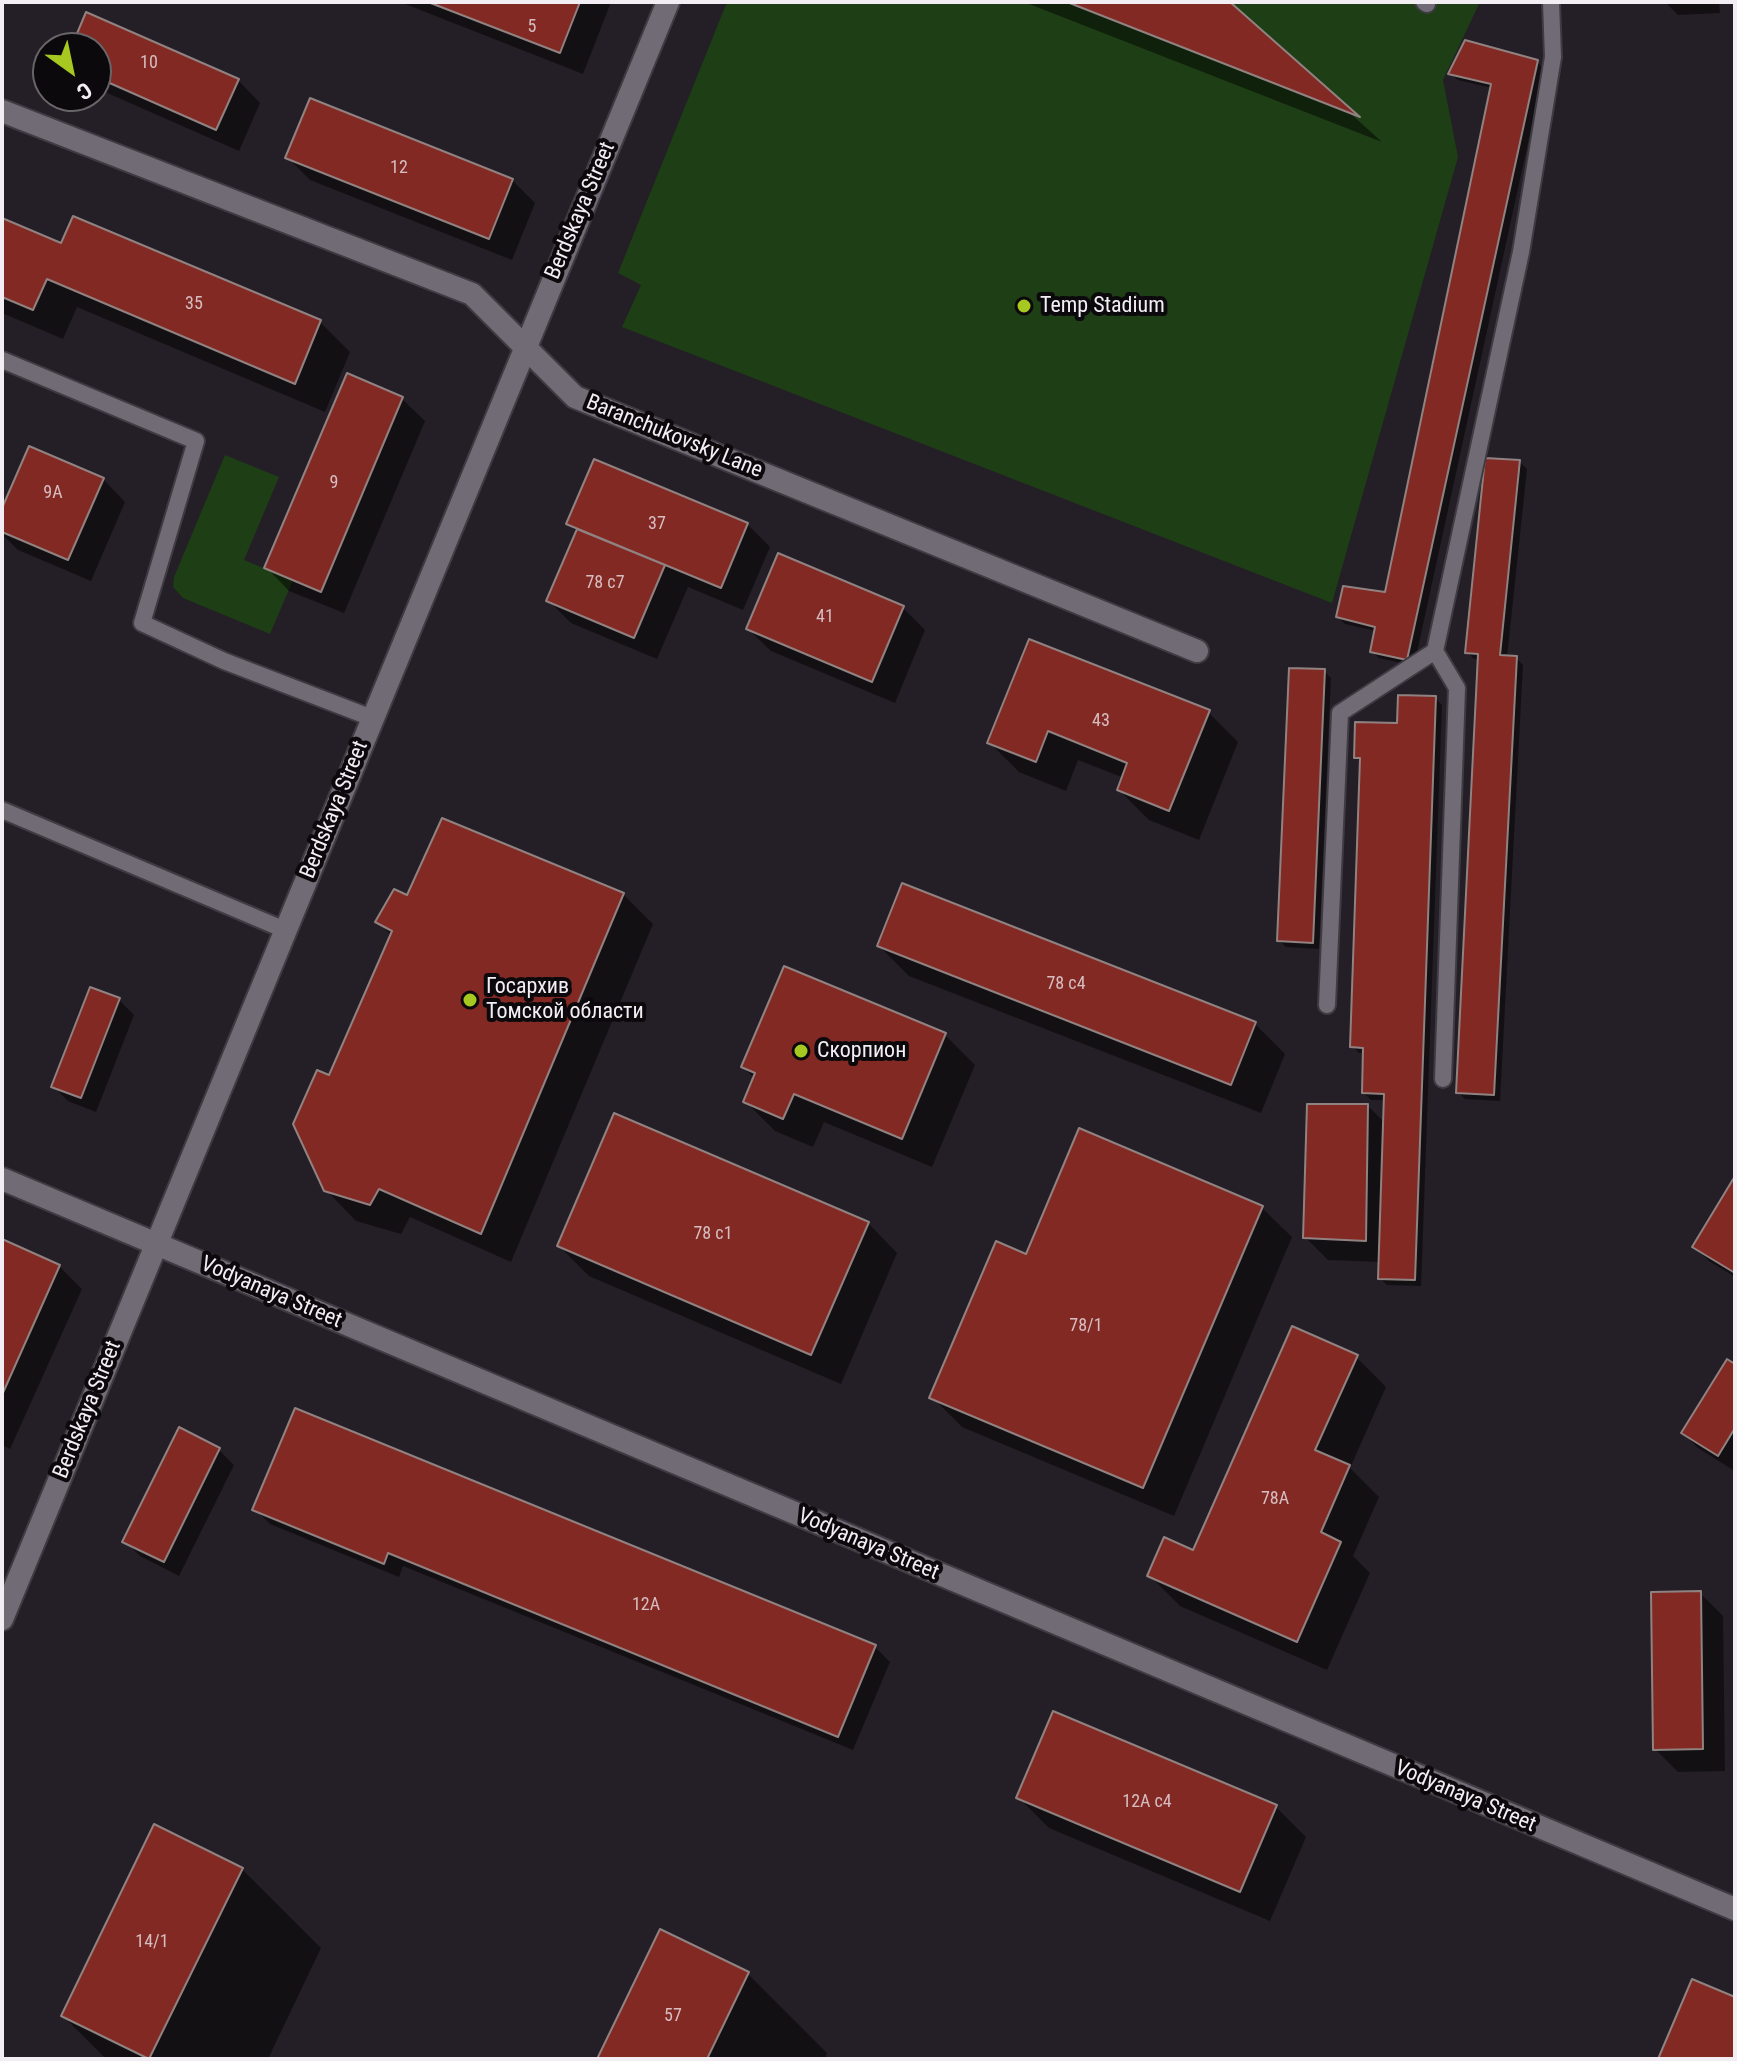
<!DOCTYPE html>
<meta charset="utf-8">
<style>
body{margin:0}
#map{position:relative;width:1737px;height:2061px;overflow:hidden;background:#241e27;font-family:"Roboto Condensed",sans-serif}
canvas{display:block}
.frame{position:absolute;inset:0;border:4px solid #f2eef4;pointer-events:none}
.north{position:absolute;left:32px;top:32px;width:80px;height:80px;box-sizing:border-box;background:#0c090d;border:2px solid #686569;border-radius:50%;rotate:147deg;font-size:22px;font-weight:700;line-height:32px;text-align:center;color:#f2eef4}
.north::after{content:'';display:block;margin:auto;width:28px;height:36px;background:#a7c820;clip-path:polygon(50% 0,100% 100%,50% 72%,0 100%)}
</style>
<div id="map">
<canvas width="1737" height="2061"></canvas>
<div class="frame"></div>
<div class="north">С</div>
</div>
<script>
const g = document.querySelector('canvas').getContext('2d');
g.lineJoin = 'round';
function paint(path, color) { g.fillStyle = color; g.fill(path, 'evenodd'); }
const toPath = rows => new Path2D(rows.map(r => 'M' + r).join(''));
function trace(path, color, width, dash) { g.strokeStyle = color; g.lineWidth = width; g.lineCap = dash ? 'butt' : 'round'; g.setLineDash(dash || []); g.stroke(path); }
function write(font, color, halo, rows, align = 'center') {
  g.font = font + ' "Roboto Condensed",sans-serif'; g.lineWidth = 8; g.setLineDash([]); g.textBaseline = 'middle'; g.strokeStyle = halo; g.fillStyle = color; for (const [text, x, y, turn = 0] of rows) {
    g.save(); g.translate(x, y); g.rotate((+turn || 0) * Math.PI / 180); g.textAlign = isNaN(turn) ? turn : align; if (halo) g.strokeText(text, 0, 0); g.fillText(text, 0, 0); g.restore();
  }
}
const green = toPath([
 [727,2,1480,2,1443,80,1458,157,1332,603,622,327,641,285,618,273],
 [225,455,279,477,244,560,293,580,270,634,183,598,173,587,174,577]
]);
const shadow = toPath([
 [400,2,611,2,583,74],
 [1024,2,1227,2,1382,142],
 [1665,2,1719,2,1720,13,1678,15],
 [87,15,238,80,260,103,239,151,96,88,96,48,73,48],
 [1537,62,1544,69,1414,666,1379,658,1372,651,1376,631,1345,624,1338,617,1387,595,1492,88,1458,80,1451,74],
 [288,158,512,180,535,203,512,260,310,180],
 [2,220,62,246,320,322,350,352,325,412,77,307,63,339,2,313],
 [402,399,425,421,344,613,289,591,267,568],
 [1520,462,1527,469,1507,657,1516,658,1523,665,1500,1101,1465,1099,1458,1092,1480,659,1474,659,1467,652],
 [103,479,125,502,91,581,18,550,2,534,2,513],
 [569,524,747,524,770,547,743,610,688,587,657,659,571,623,549,601,577,532],
 [902,607,925,630,895,703,771,651,748,629],
 [1030,641,1208,712,1238,742,1199,840,1149,820,1119,790,1124,778,1078,760,1066,791,1019,772,989,742],
 [1324,671,1331,678,1319,949,1286,947,1279,940],
 [1435,698,1442,705,1421,1286,1387,1285,1380,1278,1380,1262,1328,1260,1305,1237,1368,1106,1385,1123,1386,1100,1371,1100,1364,1093,1365,1053,1359,1053,1352,1046,1362,763,1356,757],
 [623,894,653,924,511,1262,410,1217,401,1234,356,1221,326,1190,330,1078,392,936,378,922,408,898],
 [879,946,1255,1024,1285,1054,1261,1113,909,976],
 [785,968,945,1035,975,1065,932,1167,824,1122,813,1147,775,1131,745,1101,755,1079,743,1067],
 [119,1000,134,1015,96,1112,68,1101,53,1086],
 [1735,1179,1735,1277,1709,1261,1694,1246],
 [1262,1208,1292,1237,1174,1516,962,1427,932,1397,1027,1256],
 [868,1223,897,1253,841,1384,589,1276,559,1246],
 [2,1241,59,1266,82,1289,10,1449,2,1445],
 [1356,1357,1386,1387,1350,1468,1379,1497,1353,1556,1370,1573,1327,1670,1180,1606,1150,1576,1194,1552],
 [1735,1366,1735,1467,1733,1470,1698,1448,1683,1433],
 [219,1450,234,1465,179,1576,140,1556,125,1541],
 [255,1509,875,1647,890,1662,853,1750,403,1566,399,1577,270,1524],
 [1700,1593,1723,1616,1725,1771,1678,1772,1655,1749],
 [1019,1798,1276,1807,1306,1837,1270,1921,1049,1828],
 [242,1869,321,1948,268,2059,106,2059,63,2016],
 [661,1932,748,1974,827,2053,825,2059,600,2059]
]);
const building = toPath([
 [428,2,580,2,560,53,428,2],
 [1067,2,1230,2,1360,117,1067,2],
 [86,12,239,79,216,130,96,77,96,48,71,48,86,12],
 [1465,40,1538,60,1407,660,1370,652,1375,627,1336,617,1343,586,1385,592,1491,84,1448,74,1465,40],
 [310,98,513,179,489,239,285,158,310,98],
 [73,216,321,320,295,384,47,279,33,310,2,297,2,218,61,243,73,216],
 [347,373,403,397,321,592,264,568,347,373],
 [29,446,104,478,68,560,2,532,2,508,29,446],
 [1485,458,1520,460,1500,655,1517,656,1494,1095,1456,1093,1478,654,1465,653,1485,458],
 [594,459,748,523,721,588,566,524,594,459],
 [577,529,665,565,634,638,546,601,577,529],
 [778,553,904,606,872,682,746,629,778,553],
 [1029,639,1210,710,1169,811,1117,790,1127,763,1048,731,1036,762,987,743,1029,639],
 [1289,668,1325,669,1313,943,1277,941,1289,668],
 [1398,695,1436,696,1415,1280,1378,1279,1384,1094,1362,1093,1363,1048,1350,1047,1360,758,1354,758,1355,722,1397,723,1398,695],
 [442,818,624,893,481,1234,379,1189,370,1205,324,1191,293,1124,317,1070,329,1075,392,931,375,922,394,889,407,895,442,818],
 [902,883,1256,1022,1231,1085,877,946,902,883],
 [784,966,946,1033,902,1139,794,1094,783,1119,743,1102,755,1073,741,1067,784,966],
 [90,987,120,998,81,1098,51,1087,90,987],
 [1307,1104,1368,1104,1366,1241,1303,1238,1307,1104],
 [614,1113,869,1222,811,1355,557,1246,614,1113],
 [1079,1128,1263,1206,1143,1488,929,1398,996,1241,1026,1254,1079,1128],
 [1735,1176,1735,1273,1692,1247,1735,1176],
 [2,1239,60,1265,2,1395,2,1239],
 [1292,1326,1358,1355,1315,1450,1350,1465,1321,1532,1341,1542,1297,1642,1147,1576,1164,1537,1193,1550,1292,1326],
 [1727,1359,1735,1364,1735,1428,1718,1456,1681,1433,1727,1359],
 [295,1408,876,1645,838,1737,388,1553,384,1564,252,1510,295,1408],
 [179,1427,220,1448,164,1562,122,1542,179,1427],
 [1701,1591,1703,1749,1653,1750,1651,1592,1701,1591],
 [1053,1711,1277,1805,1240,1892,1016,1798,1053,1711],
 [154,1824,243,1868,149,2059,61,2016,154,1824],
 [660,1929,749,1972,707,2059,597,2059,660,1929],
 [1692,1979,1735,1997,1735,2059,1658,2059,1692,1979]
]);
const service = toPath([
 [1424,2,1427,4],
 [2,360,196,441,142,623,224,661,372,718],
 [2,810,285,930],
 [1327,1005,1340,713,1435,651],
 [1443,1079,1457,688,1435,651,1521,252,1553,57,1551,2]
]);
const minor = toPath([
 [2,111,472,294,575,397,1197,651],
 [2,1179,1735,1909]
]);
const tertiary = toPath([
 [2,1619,668,2]
]);
const markers = [
 [1024,306,8,"#a7c820"],
 [470,1000,8,"#a7c820"],
 [801,1051,8,"#a7c820"]
];
const numberNames = [
 ["5",532,27],
 ["10",149,63],
 ["12",399,168],
 ["35",194,304],
 ["9",334,483],
 ["9А",53,493],
 ["37",657,524],
 ["78 с7",605,583],
 ["41",825,617],
 ["43",1101,721],
 ["78 с4",1066,984],
 ["78 с1",713,1234],
 ["78/1",1086,1326],
 ["78А",1275,1499],
 ["12А",646,1605],
 ["12А с4",1147,1802],
 ["14/1",152,1942],
 ["57",673,2016]
];
const streetNames = [
 ["Berdskaya Street",581,211,-67],
 ["Baranchukovsky Lane",674,437,22],
 ["Berdskaya Street",335,810,-68],
 ["Vodyanaya Street",271,1293,23],
 ["Berdskaya Street",88,1410,-68],
 ["Vodyanaya Street",868,1545,23],
 ["Vodyanaya Street",1465,1797,23]
];
const poiNames = [
 ["Temp Stadium",1040,306],
 ["Госархив",486,987],
 ["Томской области",486,1012],
 ["Скорпион",817,1051]
];
paint(green, '#1e3e15');
paint(shadow, '#0007');
paint(building, '#832924');
trace(building, '#908280', 2);
trace(service, '#3f3b42', 20);
trace(minor, '#3f3b42', 26);
trace(tertiary, '#3f3b42', 26);
trace(service, '#716b75', 16);
trace(minor, '#716b75', 22);
trace(tertiary, '#716b75', 22);
for (const [x, y, r, color] of markers) { const dot = new Path2D(); dot.arc(x, y, r, 0, 2 * Math.PI); g.fillStyle = color; g.fill(dot); trace(dot, '#0c090d', 3); }
write('18px', '#d6bdc0', null, numberNames);
write('22px', '#f2eef4', '#0c090d', streetNames);
write('22px', '#f2eef4', '#0c090d', poiNames, 'left');
</script>
